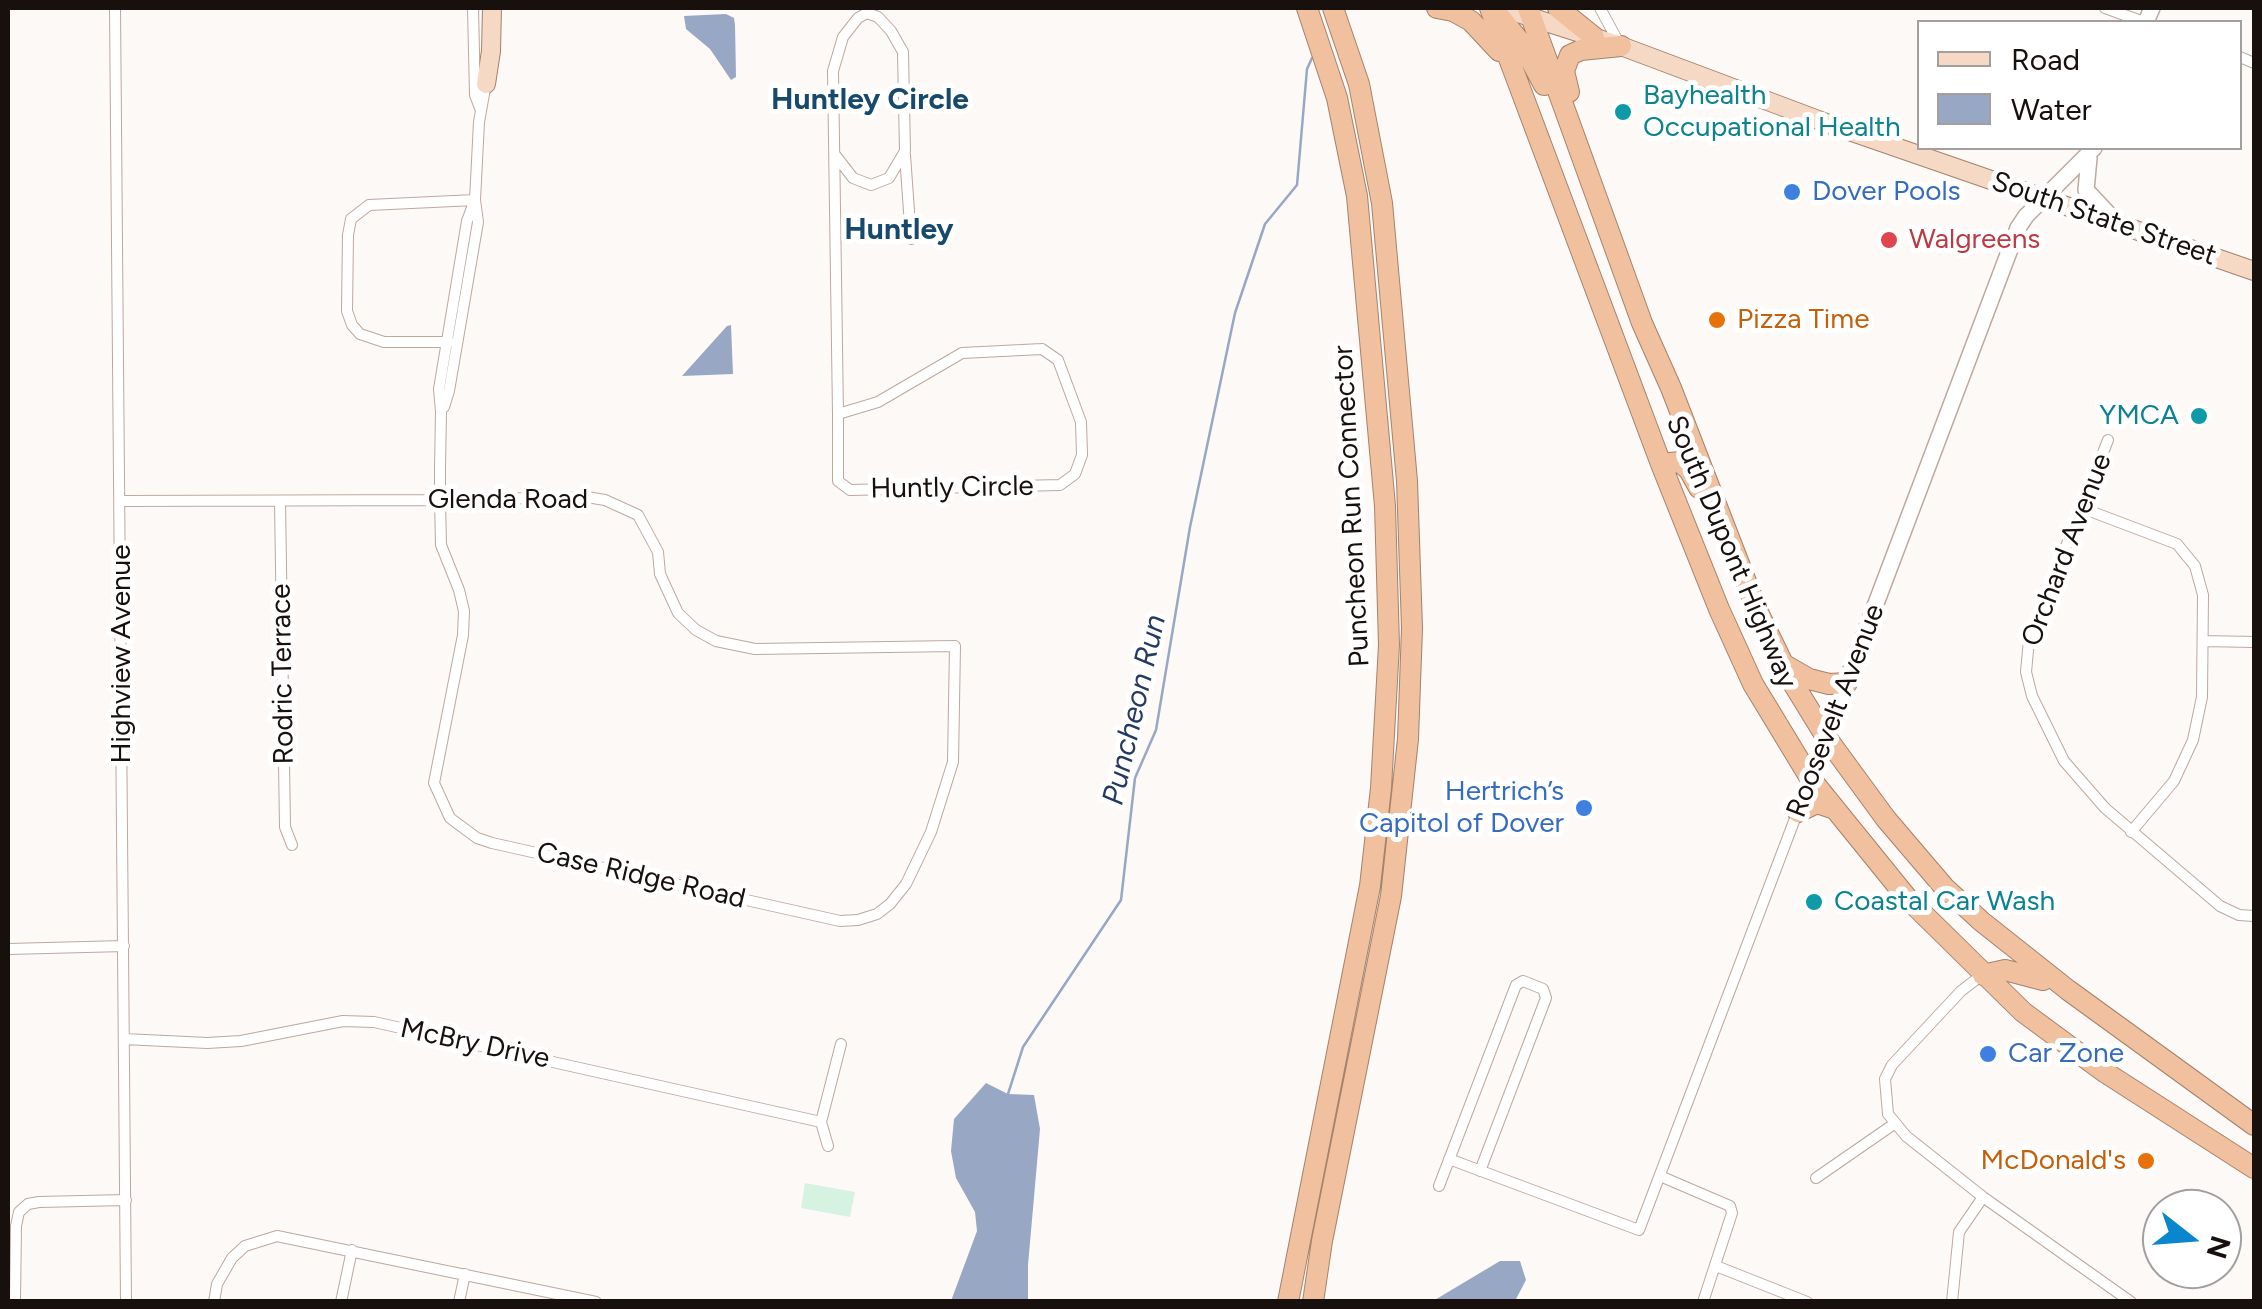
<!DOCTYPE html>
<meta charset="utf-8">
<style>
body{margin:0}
#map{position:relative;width:2262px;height:1309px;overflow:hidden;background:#fdf9f7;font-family:Figtree,sans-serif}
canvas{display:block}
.frame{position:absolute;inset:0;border:10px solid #18100d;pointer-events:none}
.legend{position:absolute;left:1917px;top:20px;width:325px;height:130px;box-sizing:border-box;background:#fff;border:2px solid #a39f9e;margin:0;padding:12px 18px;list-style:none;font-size:30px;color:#18100d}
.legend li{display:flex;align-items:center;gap:20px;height:50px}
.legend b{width:50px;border:2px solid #a39f9e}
.north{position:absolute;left:2142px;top:1189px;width:100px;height:100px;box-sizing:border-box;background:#fff;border:2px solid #a39f9e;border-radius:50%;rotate:107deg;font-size:28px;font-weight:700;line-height:40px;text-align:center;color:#18100d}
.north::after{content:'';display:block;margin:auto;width:35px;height:45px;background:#0a86ce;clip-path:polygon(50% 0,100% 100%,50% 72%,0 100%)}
</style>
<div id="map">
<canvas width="2262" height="1309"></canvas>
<div class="frame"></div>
<ul class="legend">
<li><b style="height:12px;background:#f6d9c5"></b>Road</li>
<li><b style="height:28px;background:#98a7c4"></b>Water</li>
</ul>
<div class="north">N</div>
</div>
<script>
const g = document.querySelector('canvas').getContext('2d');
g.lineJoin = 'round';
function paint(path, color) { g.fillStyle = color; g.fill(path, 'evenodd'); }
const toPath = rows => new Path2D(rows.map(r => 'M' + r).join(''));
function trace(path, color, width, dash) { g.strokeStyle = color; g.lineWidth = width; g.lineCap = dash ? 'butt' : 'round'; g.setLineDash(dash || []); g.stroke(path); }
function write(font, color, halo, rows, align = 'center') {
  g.font = font + ' Figtree,sans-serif'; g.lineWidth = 10; g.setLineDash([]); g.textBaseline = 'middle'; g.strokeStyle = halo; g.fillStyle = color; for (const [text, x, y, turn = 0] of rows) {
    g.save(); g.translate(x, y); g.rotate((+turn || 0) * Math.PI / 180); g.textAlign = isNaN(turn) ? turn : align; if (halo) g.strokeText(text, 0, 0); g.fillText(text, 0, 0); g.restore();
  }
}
const green = toPath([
 [805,1183,855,1192,850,1217,801,1208]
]);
const water = toPath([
 [726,14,734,18,735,25,736,77,731,80,710,49,686,29,684,16],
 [731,325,733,374,682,376,727,326],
 [986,1083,1008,1094,1034,1095,1040,1129,1028,1265,1028,1301,951,1301,977,1231,975,1212,956,1178,951,1151,954,1119],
 [1500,1261,1520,1261,1526,1280,1515,1301,1433,1301]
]);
const stream = toPath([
 [1008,1094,1023,1047,1121,900,1135,778,1156,730,1190,527,1235,313,1265,224,1297,185,1307,69,1312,58]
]);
const street = toPath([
 [115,8,126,1302],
 [473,8,475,95,480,108],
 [1600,8,1620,45],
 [2105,8,2144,22],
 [2240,57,2254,63],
 [905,155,911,239],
 [836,156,853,178,871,185,889,178,905,151,903,52,891,31,878,17,867,13],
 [449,342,384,342,360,334,352,325,347,311,348,235,351,219,369,205,475,200],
 [1042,349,1058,360,1081,422,1082,455,1075,474,1060,485,850,490,838,481,838,414,878,402,962,353,1042,349],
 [444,407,449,391,478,222,475,200,479,122,486,83],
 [838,414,833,71,843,37,858,18,867,13],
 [2108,440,2029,640,2026,672,2032,696,2064,761,2105,808,2220,906,2239,915,2254,916],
 [121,501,440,500,587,497,605,500,638,515,658,552,660,574,678,613,696,630,716,641,755,649,955,646,953,762,931,832,906,884,890,904,877,914,858,920,840,921,492,843,477,838,450,818,434,783,463,635,464,611,459,590,441,545,440,500,440,468,441,412,439,389,467,221,475,200],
 [280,501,285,827,292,845],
 [2082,508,2177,544,2195,566,2203,595,2202,697,2193,740,2174,781,2131,832],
 [2203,641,2254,642],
 [8,949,124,946],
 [1982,975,1961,991,1892,1065,1885,1079,1888,1114,1906,1136,1983,1197,2131,1302],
 [124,1039,207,1043,241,1041,343,1021,374,1022,821,1122],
 [828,1146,821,1122,841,1044],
 [1449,1159,1639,1230,1810,779],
 [1660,1176,1730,1206,1732,1213,1703,1302],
 [1816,1178,1894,1124],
 [1439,1186,1516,985,1523,981,1543,989,1546,998,1480,1171],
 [1716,1266,1807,1302],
 [15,1302,16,1226,19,1212,28,1204,39,1202,126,1200],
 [214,1302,217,1284,232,1258,245,1246,277,1236,596,1302],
 [341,1302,352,1250],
 [459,1302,465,1274],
 [1952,1302,1959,1232,1983,1197]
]);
const secondary = toPath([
 [2146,22,2152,8],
 [2089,158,2086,190,2116,222],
 [1810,778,2018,228,2026,216,2094,148]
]);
const primary = toPath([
 [1502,8,1621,46,1829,124,2254,271],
 [486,84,491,51,492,8]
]);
const highway = toPath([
 [1437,8,1453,11,1471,21,1499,51],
 [1490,8,1661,464,1719,609,1753,684,1810,778,1908,899,2023,1012,2103,1071,2254,1168],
 [1528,8,1642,323,1671,388,1757,610,1791,680,1826,737,1886,819,1944,887,1981,921,2068,990,2254,1125],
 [1558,8,1594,37],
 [1500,17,1522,44,1544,85],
 [1569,92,1564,71,1570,55,1581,50,1621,46],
 [1661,464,1680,462,1689,470,1699,488],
 [1783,664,1809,679,1829,684,1847,683],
 [1798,812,1817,803,1835,809],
 [1983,975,2005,970,2043,980],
 [1288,1302,1370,886,1381,788,1389,645,1385,506,1357,196,1337,98,1307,8],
 [1313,1302,1322,1241,1391,896,1408,739,1412,628,1407,481,1382,203,1359,84,1333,8]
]);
const markers = [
 [1623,112,10,"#0f9aa8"],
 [1792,192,10,"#3f7fe0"],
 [1889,240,10,"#e0444e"],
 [1717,320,10,"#e8710a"],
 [2199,416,10,"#0f9aa8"],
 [1584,808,10,"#3f7fe0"],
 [1814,902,10,"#0f9aa8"],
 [1988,1054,10,"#3f7fe0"],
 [2146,1161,10,"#e8710a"]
];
const cultureNames = [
 ["Bayhealth",1643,96],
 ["Occupational Health",1643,128],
 ["YMCA",2179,416,"right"],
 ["Coastal Car Wash",1834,902]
];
const shopNames = [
 ["Dover Pools",1812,192],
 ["Hertrich’s",1564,792,"right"],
 ["Capitol of Dover",1564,824,"right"],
 ["Car Zone",2008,1054]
];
const streetNames = [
 ["South State Street",2104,219,19],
 ["Huntly Circle",952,488,-1],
 ["Glenda Road",508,500],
 ["Puncheon Run Connector",1352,506,-93],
 ["Orchard Avenue",2067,550,-69],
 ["South Dupont Highway",1731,552,67],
 ["Highview Avenue",122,654,-90],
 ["Rodric Terrace",283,674,-91],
 ["Roosevelt Avenue",1836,711,-69],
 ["Case Ridge Road",641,876,13],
 ["McBry Drive",475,1044,12]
];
const healthNames = [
 ["Walgreens",1909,240]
];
const foodNames = [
 ["Pizza Time",1737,320],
 ["McDonald's",2126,1161,"right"]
];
const neighbourhoodNames = [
 ["Huntley Circle",870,100],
 ["Huntley",899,230]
];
const waterNames = [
 ["Puncheon Run",1135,710,-77]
];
paint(green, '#d6f3e2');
paint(water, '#98a7c4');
trace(stream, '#98a7c4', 2.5);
trace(street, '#bda89e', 12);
trace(secondary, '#bda89e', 18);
trace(primary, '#a4826c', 20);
trace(highway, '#a4826c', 22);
trace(street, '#fff', 10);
trace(secondary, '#fff', 15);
trace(primary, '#f6d9c5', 18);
trace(highway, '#f0c09f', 20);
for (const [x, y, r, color] of markers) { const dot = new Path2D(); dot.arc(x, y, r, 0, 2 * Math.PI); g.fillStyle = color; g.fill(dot); trace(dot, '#fff', 4); }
write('28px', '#0d838f', '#fff', cultureNames, 'left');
write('28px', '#366cbe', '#fff', shopNames, 'left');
write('28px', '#18100d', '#fff', streetNames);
write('28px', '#be3a42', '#fff', healthNames, 'left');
write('28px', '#c56008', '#fff', foodNames, 'left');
write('bold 30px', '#17496d', '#fff', neighbourhoodNames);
write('italic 30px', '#253a62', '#fff', waterNames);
</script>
